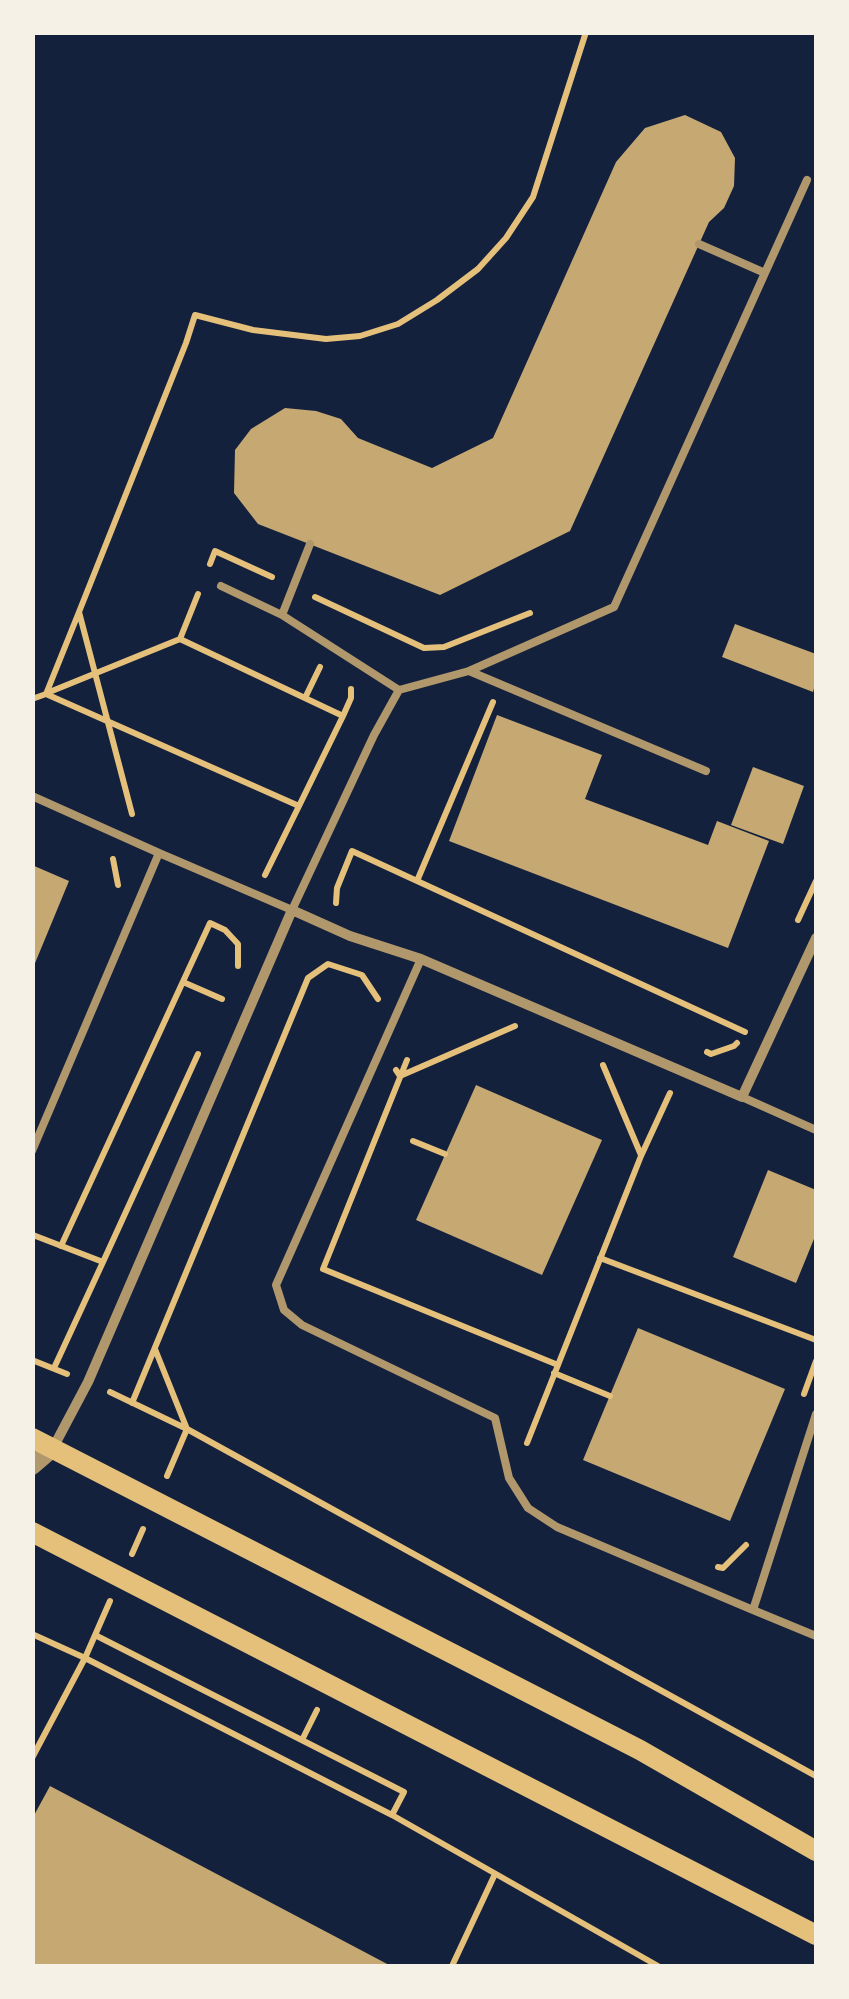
<!DOCTYPE html>
<style>
body{margin:0}
#map{position:relative;width:849px;height:1999px;overflow:hidden;background:#14213d;font-family:Ubuntu,sans-serif}
canvas{display:block}
.frame{position:absolute;inset:0;border:35px solid #f6f1e7;pointer-events:none}
</style>
<div id="map">
<canvas width="849" height="1999"></canvas>
<div class="frame"></div>
</div>
<script>
const g = document.querySelector('canvas').getContext('2d');
g.lineJoin = 'round';
function paint(path, color) { g.fillStyle = color; g.fill(path, 'evenodd'); }
const toPath = rows => new Path2D(rows.map(r => 'M' + r).join(''));
function trace(path, color, width, dash) { g.strokeStyle = color; g.lineWidth = width; g.lineCap = dash ? 'butt' : 'round'; g.setLineDash(dash || []); g.stroke(path); }
const building = toPath([
 [685,115,721,132,735,158,734,186,724,208,709,222,570,531,440,595,258,524,234,493,235,450,251,429,285,408,316,411,341,419,358,438,432,468,493,438,616,162,645,128],
 [735,624,816,654,816,681,813,692,722,657],
 [497,715,602,755,585,799,708,845,717,821,769,841,728,948,449,841],
 [753,767,804,786,783,844,731,825],
 [32,865,69,881,33,968,32,968],
 [476,1085,602,1140,542,1275,416,1220],
 [768,1170,816,1190,816,1234,796,1283,733,1257],
 [638,1328,785,1389,730,1521,583,1460],
 [50,1786,391,1966,32,1966,32,1819]
]);
const path = toPath([
 [210,564,215,551,272,577],
 [315,597,424,648,444,647,530,613],
 [79,612,186,343,195,315,253,330,326,339,360,336,398,324,437,300,478,269,506,238,533,197,586,32],
 [180,639,198,594],
 [47,693,180,639,343,716,299,806],
 [46,694,299,806,265,875],
 [305,698,320,667],
 [32,699,46,694,79,612,132,814],
 [343,716,351,698,351,689],
 [113,859,118,885],
 [417,881,493,702],
 [336,903,337,888,352,851,745,1032],
 [798,920,816,881],
 [183,982,222,999],
 [707,1052,711,1054,734,1046,737,1043],
 [407,1060,323,1269,558,1365],
 [603,1065,641,1155],
 [396,1070,400,1076,515,1026],
 [413,1141,445,1154],
 [32,1237,33,1235,103,1262,54,1368],
 [61,1246,210,923,225,930,238,944,238,966],
 [600,1258,816,1340],
 [103,1262,198,1054],
 [155,1349,187,1429,167,1476],
 [32,1360,67,1374],
 [554,1373,610,1396],
 [110,1392,187,1429,816,1776],
 [804,1394,816,1361],
 [132,1403,308,978,328,964,362,975,378,999],
 [527,1443,641,1156,670,1093],
 [132,1554,143,1529],
 [718,1567,723,1568,746,1545],
 [32,1634,85,1658,392,1815,658,1966],
 [95,1635,404,1792,392,1815],
 [302,1740,317,1710],
 [32,1758,85,1658,110,1601],
 [452,1966,495,1874]
]);
const service = toPath([
 [699,244,765,273],
 [282,615,310,544],
 [469,671,706,771],
 [399,690,469,671,614,607,807,180],
 [32,796,159,853],
 [421,959,276,1285,284,1310,302,1325,495,1418,509,1478,528,1508,557,1527,753,1610,816,1414],
 [742,1097,816,1130],
 [32,1151,159,853,292,910,374,735,399,690,282,615,221,586],
 [753,1610,816,1636]
]);
const minor = toPath([
 [53,1448,88,1382,292,910,350,936,421,959,742,1097,816,938]
]);
const tertiary = toPath([
 [32,1466,53,1448]
]);
const secondary = toPath([
 [32,1438,640,1750,816,1851],
 [32,1532,816,1935]
]);
paint(building, '#c6a872');
trace(path, '#e5c07b', 6);
trace(service, '#b1986c', 8);
trace(minor, '#b1986c', 10);
trace(tertiary, '#b1986c', 18);
trace(secondary, '#e5c07b', 20);
</script>
